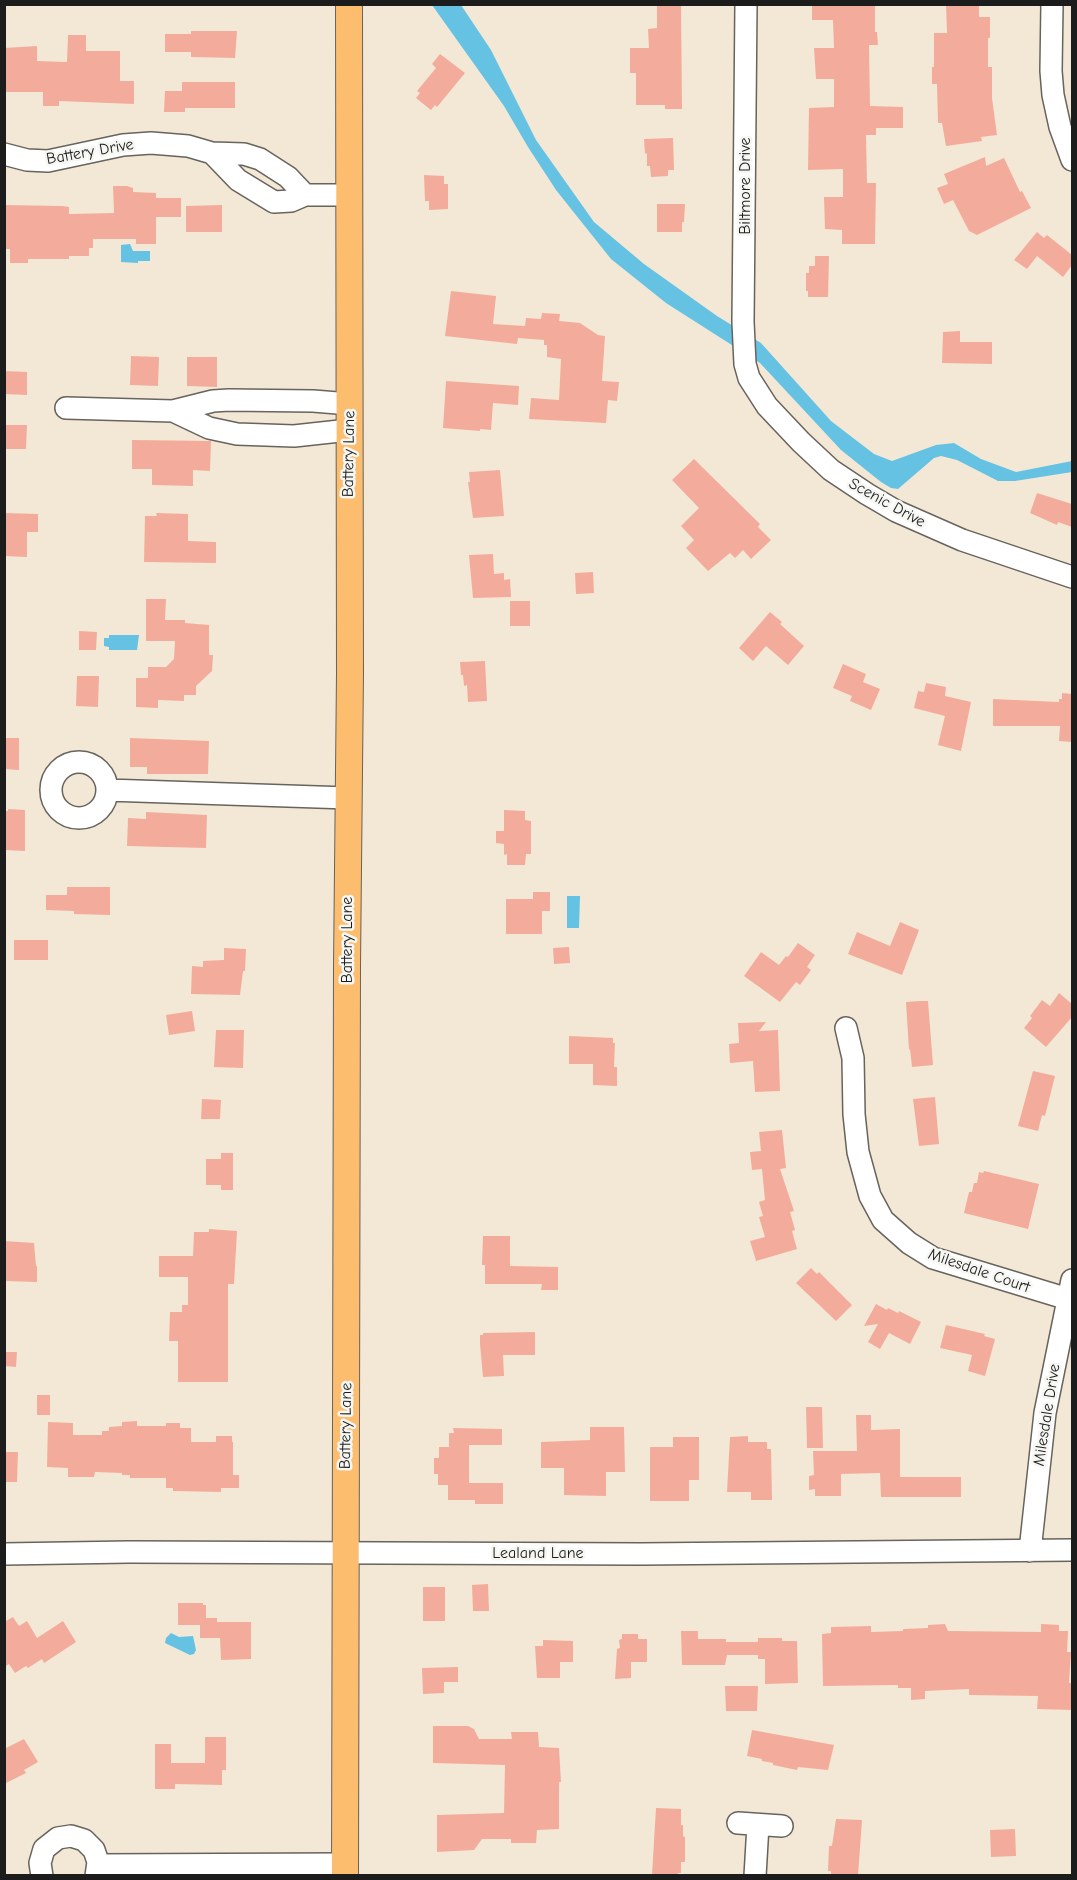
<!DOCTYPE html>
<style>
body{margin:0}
#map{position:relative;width:1077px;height:1880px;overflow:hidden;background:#f3e8d5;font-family:"Comic Neue",sans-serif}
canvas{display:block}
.frame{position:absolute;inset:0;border:6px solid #1c1c1c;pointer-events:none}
</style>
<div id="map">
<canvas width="1077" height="1880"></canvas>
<div class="frame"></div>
</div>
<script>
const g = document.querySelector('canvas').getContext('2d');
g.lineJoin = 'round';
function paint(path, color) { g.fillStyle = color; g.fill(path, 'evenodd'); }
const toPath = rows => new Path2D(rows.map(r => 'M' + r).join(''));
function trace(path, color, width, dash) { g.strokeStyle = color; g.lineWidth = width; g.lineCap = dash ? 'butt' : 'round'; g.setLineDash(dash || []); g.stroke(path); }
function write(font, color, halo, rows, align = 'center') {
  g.font = font + ' "Comic Neue",sans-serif'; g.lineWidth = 5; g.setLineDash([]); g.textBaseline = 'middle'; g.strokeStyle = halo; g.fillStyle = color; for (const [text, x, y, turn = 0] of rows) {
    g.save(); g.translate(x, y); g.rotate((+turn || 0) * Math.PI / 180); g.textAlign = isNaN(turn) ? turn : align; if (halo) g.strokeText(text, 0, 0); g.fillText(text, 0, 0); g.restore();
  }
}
const water = toPath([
 [432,5,461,5,491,50,536,140,594,222,644,264,717,316,761,343,831,421,874,454,892,461,936,445,954,443,981,459,1016,472,1072,461,1072,472,1015,481,998,481,957,460,941,456,934,458,898,489,891,488,881,482,841,450,760,363,666,303,611,259,556,190,528,147,504,106],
 [130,244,133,251,150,251,150,261,138,261,138,263,121,262,121,245],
 [109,635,139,635,137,650,109,650,109,647,104,646,104,638,109,638],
 [567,896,580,896,579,928,567,928],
 [171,1633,179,1637,193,1636,196,1650,194,1654,190,1655,165,1643,166,1638]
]);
const building = toPath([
 [657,4,681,4,682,109,665,109,665,105,636,105,636,73,630,73,630,48,649,48,648,29,657,28],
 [812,4,875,4,875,32,877,32,878,45,869,45,870,106,903,107,903,128,876,128,876,135,866,135,867,183,876,183,875,244,842,244,842,230,825,229,824,197,843,197,843,169,808,170,809,108,834,107,834,79,816,79,814,48,834,48,833,20,812,20],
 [946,4,979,4,979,17,990,17,990,38,988,38,988,67,992,67,992,98,997,135,981,137,982,141,946,146,942,123,938,123,937,84,932,84,932,67,934,67,934,33,947,33],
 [191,31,237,31,235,58,191,57,191,52,165,52,165,34,191,34],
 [68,35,86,35,86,51,120,51,120,81,134,81,134,104,59,101,59,106,43,106,43,92,4,92,4,48,37,46,37,61,67,62],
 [440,54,465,73,437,107,435,105,431,110,416,98,420,93,417,91,436,68,432,64],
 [182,82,235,82,235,108,185,108,185,112,164,112,165,91,182,91],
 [673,138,674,170,668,170,668,176,651,177,650,166,647,166,647,153,645,154,644,139],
 [985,157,986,166,1004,158,1020,192,1022,191,1031,208,977,235,969,231,953,200,944,204,937,188,948,184,944,174],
 [424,175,444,176,444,184,448,184,448,209,429,210,429,201,425,201],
 [113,186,127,186,133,188,133,192,156,193,156,198,181,198,181,217,156,217,156,244,136,244,136,239,93,239,93,248,89,248,89,256,69,256,69,259,28,259,28,263,10,263,10,249,4,249,4,205,63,206,69,207,69,214,114,213],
 [657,204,685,204,684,222,682,222,682,232,657,232],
 [222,205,222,232,186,232,186,206],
 [1037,232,1044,238,1047,235,1072,255,1072,265,1063,277,1037,256,1027,269,1014,260],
 [815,256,829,256,828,297,808,297,808,291,806,291,806,273,809,273,809,266,815,266],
 [451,291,496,296,493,324,525,326,526,318,541,319,542,313,560,314,559,321,580,323,598,335,605,336,602,381,619,382,617,401,608,400,606,423,529,419,531,398,559,400,561,359,547,357,547,345,544,345,544,340,518,338,517,344,445,336],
 [960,331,960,342,992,342,992,364,942,363,943,332],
 [131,356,159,357,158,386,130,385],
 [187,357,217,357,217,387,187,386],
 [4,371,27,372,27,395,4,394],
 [446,381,519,386,518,405,493,403,491,430,480,429,480,431,443,428],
 [4,425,27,425,26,449,4,449],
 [132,440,211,441,210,471,193,470,193,486,152,485,152,469,132,469],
 [694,459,760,524,758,527,771,540,751,559,743,550,735,558,730,553,708,571,686,548,694,540,681,526,699,508,672,480],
 [500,470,504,516,473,518,468,482,470,482,469,472],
 [1037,493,1072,504,1072,527,1058,522,1057,525,1030,513],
 [4,513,38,514,38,532,27,532,27,557,4,556],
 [156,513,188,514,188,541,216,542,216,563,144,562,145,516,157,516],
 [493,554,494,574,504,573,504,580,510,579,511,597,473,598,469,555],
 [593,572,594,593,576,594,575,573],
 [146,599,166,599,165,620,185,620,185,623,209,625,209,655,213,655,212,671,196,686,196,695,184,695,184,701,158,700,158,708,136,707,136,678,148,678,148,667,166,667,174,659,175,641,146,641],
 [510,601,530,601,530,626,510,626],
 [770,612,782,622,780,624,804,646,788,665,766,646,753,661,739,648],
 [79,631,97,632,96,650,79,650],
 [485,661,487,701,468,702,467,685,464,686,463,675,461,675,460,662],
 [843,664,866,674,863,682,880,689,871,710,850,701,852,696,833,688],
 [77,676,99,676,98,707,76,706],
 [926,683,946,687,945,696,971,702,961,751,938,745,945,716,914,708,918,691,924,692],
 [1062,693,1072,694,1072,742,1059,741,1060,726,993,726,993,699,1059,702,1059,699,1062,699],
 [4,738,19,738,19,770,4,769],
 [130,738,209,741,208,774,147,774,147,767,130,767],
 [8,809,25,810,25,851,4,850,4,811,8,811],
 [504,810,525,811,525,820,531,821,531,854,526,854,525,865,507,865,507,854,504,855,504,844,496,843,496,831,504,831],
 [146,812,207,815,206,848,127,846,128,818,146,819],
 [67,887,110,887,110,915,74,914,74,911,46,910,46,895,67,895],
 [533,892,550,892,550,911,542,911,542,934,506,934,506,899,533,899],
 [900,922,919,930,902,975,848,954,857,932,890,946],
 [14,940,48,940,48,960,14,960],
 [798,943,815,955,807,967,811,970,800,985,796,982,780,1002,744,976,761,952,779,965,786,956,788,957],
 [569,947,570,963,554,964,553,948],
 [224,948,246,949,245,971,243,971,240,995,191,994,192,966,203,967,203,961,224,960],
 [1059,993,1072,1004,1072,1017,1046,1047,1024,1028,1032,1018,1030,1016,1042,1000,1050,1006],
 [920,1001,928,1001,933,1065,912,1067,910,1049,909,1050,906,1002],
 [192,1011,195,1031,169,1035,166,1015],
 [766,1022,759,1031,778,1030,780,1091,755,1092,753,1061,730,1063,729,1044,739,1043,738,1023],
 [216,1030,244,1030,243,1068,214,1067],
 [569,1036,613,1038,613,1043,615,1043,614,1067,617,1067,617,1086,593,1085,593,1064,569,1064],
 [1033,1071,1055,1076,1045,1116,1042,1115,1038,1131,1018,1126],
 [935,1097,939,1144,919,1146,913,1099],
 [202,1099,221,1100,220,1119,201,1119],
 [782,1130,786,1168,780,1169,794,1211,790,1212,795,1230,792,1231,797,1249,756,1261,750,1241,765,1237,759,1217,763,1216,759,1202,765,1200,762,1169,752,1170,750,1152,761,1151,759,1132],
 [221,1153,233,1153,233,1190,221,1190,221,1185,206,1185,206,1159,221,1159],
 [984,1171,1039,1184,1028,1229,964,1213,969,1192,972,1192,974,1183,977,1183,979,1172,983,1173],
 [209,1229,237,1231,234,1284,228,1284,228,1382,178,1382,178,1341,169,1341,170,1312,182,1312,182,1305,188,1305,188,1277,159,1277,159,1256,193,1256,194,1232,209,1232],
 [483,1236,510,1236,510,1266,558,1267,558,1290,541,1290,542,1284,485,1284,485,1265,482,1265],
 [4,1241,34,1243,36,1266,37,1266,37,1282,4,1281],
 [811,1268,817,1274,819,1272,852,1305,836,1321,796,1283],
 [876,1304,887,1310,888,1308,898,1313,899,1311,921,1322,910,1344,889,1333,880,1349,868,1342,878,1324,864,1326],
 [946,1325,985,1334,984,1336,995,1339,985,1376,968,1371,972,1355,940,1348],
 [535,1332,535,1355,503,1355,504,1376,483,1377,480,1344,480,1335,483,1335,483,1333],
 [4,1352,17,1352,16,1367,4,1366],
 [37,1395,50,1395,50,1415,37,1415],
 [806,1407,822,1407,823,1448,807,1448],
 [856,1415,871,1415,871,1430,900,1429,900,1477,961,1477,961,1497,881,1497,880,1473,841,1474,841,1496,815,1496,815,1489,809,1490,809,1476,814,1475,813,1451,857,1451],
 [137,1421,137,1426,166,1426,166,1423,180,1423,180,1428,191,1428,191,1442,216,1442,216,1436,232,1436,232,1442,233,1442,233,1475,239,1475,239,1488,221,1488,221,1492,173,1491,173,1488,166,1488,166,1478,130,1478,130,1475,122,1475,122,1473,95,1472,94,1477,68,1477,68,1468,47,1467,48,1422,73,1423,73,1435,102,1435,102,1431,109,1431,109,1427,122,1426,122,1422],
 [590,1427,624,1427,625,1472,606,1472,606,1496,564,1495,564,1468,541,1468,541,1442,590,1440],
 [453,1428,502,1429,502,1445,469,1445,469,1483,503,1483,503,1504,475,1504,475,1500,448,1500,448,1485,438,1485,438,1474,434,1474,434,1458,439,1458,439,1447,449,1447,449,1433,454,1433],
 [748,1436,748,1442,767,1442,767,1449,771,1449,772,1500,751,1500,751,1492,727,1492,730,1437],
 [673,1437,699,1437,699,1480,689,1480,689,1501,650,1501,650,1447,673,1447],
 [4,1452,18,1452,17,1482,4,1482],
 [488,1584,489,1611,473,1611,472,1585],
 [423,1587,445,1587,445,1621,423,1621],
 [178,1603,203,1603,203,1605,206,1605,206,1618,217,1618,217,1622,251,1622,251,1659,221,1660,220,1638,200,1638,200,1625,178,1625],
 [13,1617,19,1626,27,1621,37,1638,63,1621,76,1642,44,1663,42,1659,28,1668,26,1666,15,1673,9,1664,4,1667,4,1622],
 [945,1624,948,1631,1041,1632,1041,1624,1059,1625,1059,1631,1068,1631,1067,1652,1071,1652,1069,1683,1072,1683,1072,1710,1037,1709,1038,1696,969,1695,969,1689,925,1691,925,1699,911,1700,911,1688,898,1688,898,1685,823,1686,822,1634,831,1633,831,1627,871,1626,871,1632,903,1631,903,1629,928,1628,928,1625],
 [681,1631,698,1631,698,1639,726,1639,726,1642,758,1642,758,1638,782,1638,782,1641,797,1641,798,1683,765,1684,765,1659,758,1659,758,1655,727,1655,725,1665,682,1665],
 [622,1634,638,1634,638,1639,647,1639,647,1662,631,1662,631,1678,615,1679,617,1649,620,1648,619,1640,622,1639],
 [543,1640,573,1641,573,1662,560,1662,560,1678,537,1678,535,1646,543,1646],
 [458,1667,458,1682,444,1682,444,1693,423,1694,422,1668],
 [725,1686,758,1686,757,1711,726,1711],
 [433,1726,468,1726,474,1729,479,1739,512,1739,511,1732,538,1732,539,1747,559,1748,561,1782,559,1782,559,1829,537,1830,536,1843,511,1843,511,1839,482,1839,474,1850,437,1852,437,1815,504,1813,505,1765,433,1763],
 [752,1730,834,1745,828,1770,798,1767,797,1770,773,1765,773,1763,762,1761,762,1759,747,1756],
 [205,1737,226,1737,226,1770,222,1770,222,1785,175,1784,175,1789,155,1789,155,1744,171,1744,171,1763,205,1763],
 [24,1739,38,1762,24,1770,26,1773,4,1784,4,1749],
 [656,1808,681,1809,681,1825,683,1825,683,1836,685,1837,685,1862,681,1862,681,1873,678,1873,678,1875,652,1875],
 [836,1819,862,1820,858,1875,831,1875,831,1871,828,1871,829,1846,832,1846],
 [1015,1829,1016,1856,991,1857,990,1830]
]);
const minor = toPath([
 [746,4,743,322,745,364,749,378,767,406,801,442,831,470,867,494,896,511,962,540,1072,577],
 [1052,4,1051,71,1053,95,1060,127,1072,160],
 [212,153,238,180,274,202,291,201,305,195,349,195],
 [4,154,27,160,48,161,123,145,151,143,188,146,212,153,244,154,260,159,288,177,305,195],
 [66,408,173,411],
 [349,430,294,436,237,434,209,428,173,411,213,401,229,400,313,401,350,404],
 '51 790a28 28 0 1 1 56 0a28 28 0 1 1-56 0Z',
 [107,790,348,798],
 [846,1028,853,1058,854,1114,858,1152,870,1196,883,1220,909,1243,933,1258,1068,1299],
 [1030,1551,1045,1413,1072,1280],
 [4,1554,129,1552,641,1554,1072,1550],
 [738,1823,782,1826],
 [98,1865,345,1864],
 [42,1876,40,1863,44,1849,58,1838,71,1836,84,1840,94,1850,98,1862,96,1876],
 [755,1876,758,1825]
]);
const major = toPath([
 [345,1876,347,966,350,673,349,4]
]);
const streetNames = [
 ["Battery Drive",90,152,-10],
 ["Biltmore Drive",745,186,-90],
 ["Battery Lane",349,454,-89],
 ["Scenic Drive",887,503,29],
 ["Battery Lane",347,940,-90],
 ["Milesdale Court",979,1271,19],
 ["Milesdale Drive",1047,1415,-81],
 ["Battery Lane",346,1426,-89],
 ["Lealand Lane",538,1553]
];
paint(water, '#65c2e3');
paint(building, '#f3ac9b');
trace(minor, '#67635d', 24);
trace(major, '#67635d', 28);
trace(minor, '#fff', 21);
trace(major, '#fcbd6f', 26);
write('16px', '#1c1c1c', '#f6f6f2', streetNames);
</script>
